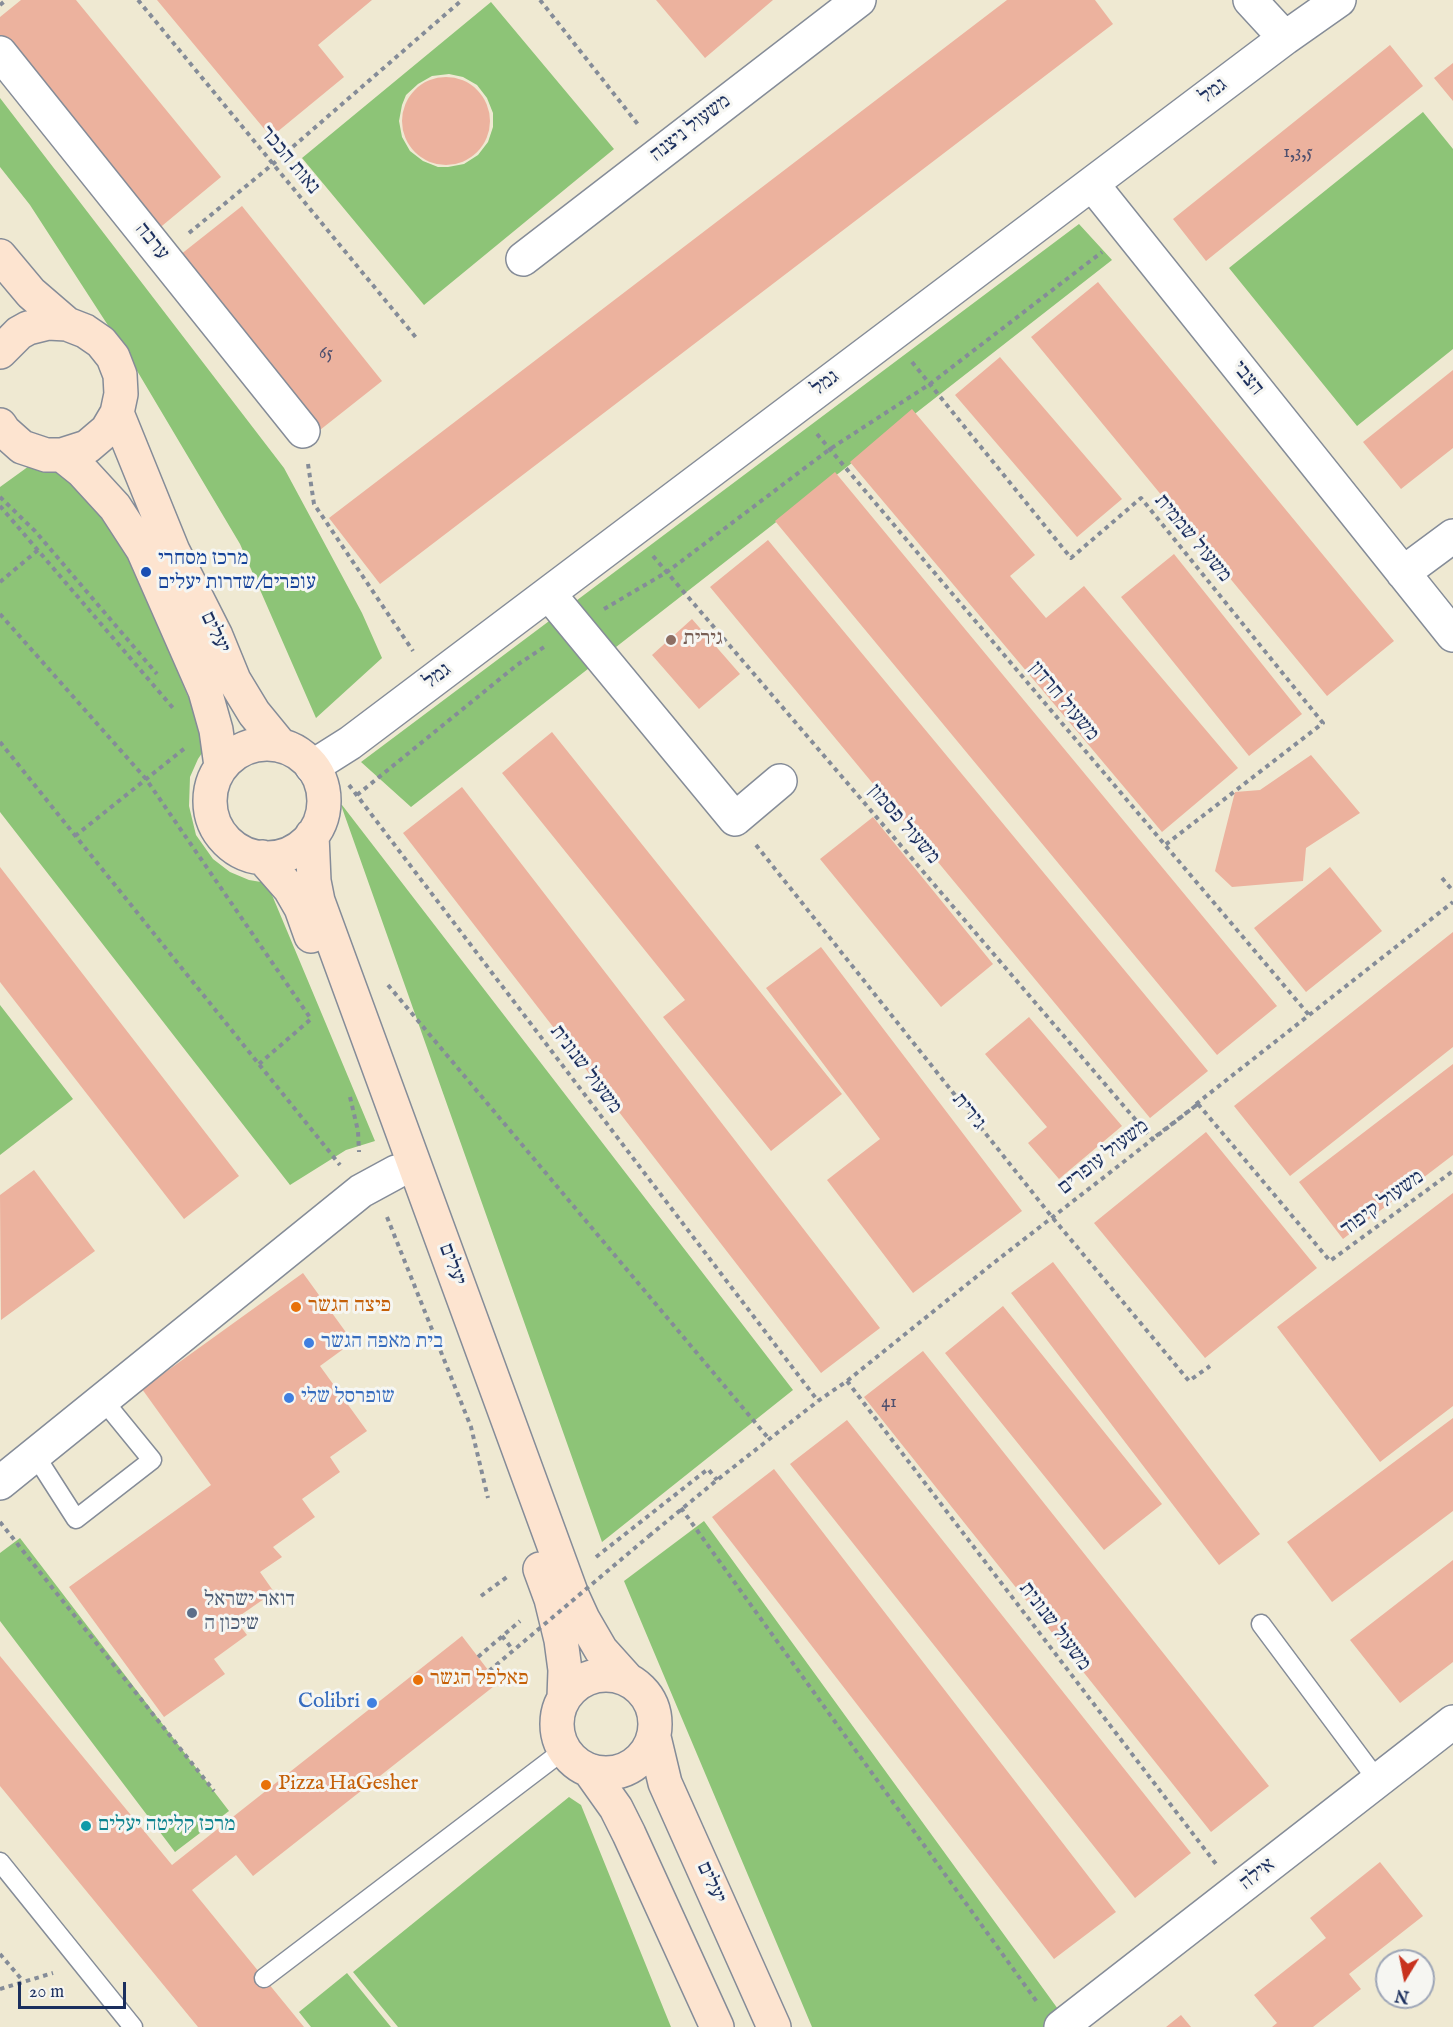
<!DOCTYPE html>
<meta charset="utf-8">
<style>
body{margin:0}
#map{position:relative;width:1453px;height:2027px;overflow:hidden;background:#efe9d2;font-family:"IM FELL English",serif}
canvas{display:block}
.north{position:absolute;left:1375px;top:1949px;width:60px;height:60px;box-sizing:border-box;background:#f6f6f2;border:2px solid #9ea6b7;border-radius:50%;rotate:190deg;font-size:16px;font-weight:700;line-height:24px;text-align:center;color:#1b2f5e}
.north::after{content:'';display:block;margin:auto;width:21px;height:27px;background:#c8321e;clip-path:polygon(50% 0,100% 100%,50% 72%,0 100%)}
.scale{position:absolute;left:18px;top:1982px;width:108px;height:27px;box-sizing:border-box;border:3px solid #1b2f5e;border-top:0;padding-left:8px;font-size:18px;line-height:21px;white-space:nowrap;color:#1b2f5e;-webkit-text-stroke:4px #f6f6f2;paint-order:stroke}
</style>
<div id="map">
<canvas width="1453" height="2027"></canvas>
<div class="north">N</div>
<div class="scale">20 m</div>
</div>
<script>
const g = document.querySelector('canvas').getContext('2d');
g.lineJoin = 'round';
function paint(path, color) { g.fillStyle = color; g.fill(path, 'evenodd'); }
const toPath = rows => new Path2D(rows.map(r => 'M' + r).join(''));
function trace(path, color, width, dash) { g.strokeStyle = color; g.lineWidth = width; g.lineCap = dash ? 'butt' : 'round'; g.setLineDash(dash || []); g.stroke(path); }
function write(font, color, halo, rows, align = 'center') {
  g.font = font + ' "IM FELL English","Frank Ruhl Libre",serif'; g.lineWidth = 6; g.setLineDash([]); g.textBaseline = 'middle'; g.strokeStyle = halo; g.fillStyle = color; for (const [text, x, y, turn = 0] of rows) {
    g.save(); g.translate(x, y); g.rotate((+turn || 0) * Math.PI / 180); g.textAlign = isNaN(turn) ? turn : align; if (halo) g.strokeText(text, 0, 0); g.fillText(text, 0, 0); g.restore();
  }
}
const green = toPath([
 [491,2,614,149,424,305,302,158],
 [449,74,463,77,477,85,487,98,493,113,493,127,488,142,478,155,464,164,448,167,438,167,423,161,410,151,402,137,399,121,402,105,406,95,418,84,432,76],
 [0,98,284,468,362,613,382,658,316,718,240,544,133,364,30,205,0,167],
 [1423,112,1453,149,1453,349,1357,426,1229,268],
 [1079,224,1112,260,411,807,361,762],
 [36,461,65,466,116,525,208,744,198,759,190,777,189,806,196,835,213,859,230,872,249,880,267,883,375,1141,346,1150,290,1185,0,812,0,487],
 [342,805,793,1390,602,1542,341,805],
 [0,1005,73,1099,0,1155],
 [704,1521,1071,2027,812,2027,624,1581],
 [20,1538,229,1811,175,1852,0,1621,0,1553],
 [569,1797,581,1805,671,2027,398,2027,353,1972],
 [347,1973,391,2027,311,2027,299,2012]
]);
const building = toPath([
 [21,0,76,0,221,177,157,230,0,38,0,17],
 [157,0,372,0,318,45,344,77,271,137],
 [656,0,773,0,705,58],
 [1007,0,1095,0,1113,24,380,584,329,518],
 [1390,45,1423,86,1206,261,1173,219],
 [1453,63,1453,101,1434,78],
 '402 121a44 44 0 1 1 88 0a44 44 0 1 1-88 0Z',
 [242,206,382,381,320,430,180,255],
 [1098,282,1394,641,1327,696,1031,337],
 [1000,357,1122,499,1077,537,955,395],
 [1453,370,1453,448,1401,489,1363,442],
 [912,409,1035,555,1010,576,1046,618,1084,586,1238,768,1162,832,850,462],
 [835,472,1277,1006,1217,1055,775,521],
 [768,540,1208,1071,1150,1118,710,587],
 [1174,554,1302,714,1249,756,1121,597],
 [692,619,740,674,699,709,652,655],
 [552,732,842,1094,771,1151,663,1017,685,1000,502,773],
 [1311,755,1360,813,1306,848,1303,881,1232,887,1215,871,1235,792,1260,790],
 [462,787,880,1328,821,1373,403,833],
 [873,817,993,964,941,1007,820,859],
 [0,867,239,1176,184,1219,0,982],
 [1330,867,1382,931,1306,992,1254,928],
 [1453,932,1453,1047,1290,1176,1234,1106],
 [821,947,1022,1211,913,1293,827,1180,880,1139,766,988],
 [1029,1017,1122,1126,1059,1179,1028,1143,1047,1127,985,1054],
 [1453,1064,1453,1155,1343,1239,1299,1182],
 [1206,1132,1317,1268,1205,1358,1094,1223],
 [34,1170,95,1251,1,1320,0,1195],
 [1453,1193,1453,1406,1380,1462,1277,1327],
 [1053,1262,1260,1534,1219,1565,1011,1293],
 [303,1273,353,1342,320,1366,367,1431,330,1457,340,1472,302,1499,315,1517,273,1547,282,1557,260,1572,274,1592,235,1619,247,1635,214,1659,225,1674,164,1717,69,1587,211,1485,142,1389],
 [1003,1306,1162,1504,1104,1550,945,1353],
 [923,1351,1269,1786,1211,1832,864,1397],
 [1453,1418,1453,1511,1332,1602,1287,1542],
 [847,1420,1191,1853,1135,1898,790,1464],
 [774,1469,1116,1912,1054,1959,712,1517],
 [1453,1560,1453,1662,1400,1703,1350,1640],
 [462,1636,498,1683,253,1876,236,1855,192,1890,304,2027,198,2027,0,1786,0,1656,172,1865],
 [1380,1862,1423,1916,1349,1974,1361,1989,1313,2027,1272,2027,1277,2023,1254,1995,1326,1938,1310,1918],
 [1181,2015,1191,2027,1166,2027]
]);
const path = toPath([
 [138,0,418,340],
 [540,0,640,127],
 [0,5,6,0],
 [189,233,273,164,462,0],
 [912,362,1071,558,1141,498,1323,723,1165,845],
 [817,434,1309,1015],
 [308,464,314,504,413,651],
 [0,497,35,531,157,674],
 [0,506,173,708],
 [653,556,1152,1139],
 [0,582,38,550],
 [604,609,667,572,830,449,930,384,1102,252],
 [0,614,146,779,311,1019,259,1064],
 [0,742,340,1165],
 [349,785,818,1401],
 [195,790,198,818,206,839,217,852,227,858],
 [357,795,517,665,547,645],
 [75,836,185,748],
 [756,845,1052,1217,1189,1381,1210,1366],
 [1442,878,1453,891],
 [388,985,769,1439],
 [350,1097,358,1131,359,1152],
 [1196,1104,1453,902],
 [1198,1104,1330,1261,1453,1171],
 [387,1217,471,1427,488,1498],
 [847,1381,1216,1864],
 [681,1508,1037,2002],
 [0,1522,214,1791],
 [649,1536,717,1480,818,1401,847,1381,991,1265,1198,1104,1152,1139],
 [596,1557,708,1469,717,1480],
 [481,1596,507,1577],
 [502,1636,513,1650],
 [478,1657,520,1621],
 [0,1954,23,1981],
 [0,1989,53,1973]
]);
const lane = toPath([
 [35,1455,76,1519,152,1460,103,1400],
 [1261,1624,1378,1781],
 [0,1862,133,2027],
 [264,1978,564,1750]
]);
const street = toPath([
 [1250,0,1285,38],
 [0,53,303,431],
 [1092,184,1453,635],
 [523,259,859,0],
 [1403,573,1453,536],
 [549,594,735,819,780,781],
 [312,767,350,743,1285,38,1339,0],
 [0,1483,361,1191,396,1172],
 [1061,2027,1453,1722]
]);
const secondary = toPath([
 [0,256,31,293,67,324],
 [0,352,19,333,28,328,48,323,67,324,85,331,101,342,113,357,120,375,121,394,117,413,107,430,87,447,62,455,46,455,22,447,4,431,0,425],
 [117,413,173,551,216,636,234,680,254,713,281,746],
 [62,455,82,471,115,507,143,550,205,691,216,730,221,766],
 '210 801a57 57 0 1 1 114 0a57 57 0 1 1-114 0Z',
 [312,835,314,881,318,901,572,1595,583,1619,601,1650,628,1680],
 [262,857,290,889,301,908,311,936],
 [540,1569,551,1599,561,1640,565,1670,564,1698],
 '557 1724a49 49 0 1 1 98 0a49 49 0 1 1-98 0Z',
 [654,1737,665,1783,774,2027],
 [589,1770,616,1808,629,1834,717,2027]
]);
const pathBridge = toPath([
 [489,1671,649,1536]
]);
const markers = [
 [146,572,6,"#1a4fb4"],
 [671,640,6,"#8d6e63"],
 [296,1307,6,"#e8710a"],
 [309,1343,6,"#3f7fe0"],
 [289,1398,6,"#3f7fe0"],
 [192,1613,6,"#5c6f8a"],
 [418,1680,6,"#e8710a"],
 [372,1703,6,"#3f7fe0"],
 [266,1785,6,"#e8710a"],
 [86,1826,6,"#0f9aa8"]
];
const numberNames = [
 ["1,3,5",1298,153],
 ["65",326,354],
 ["41",889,1403]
];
const streetNames = [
 ["גמל",1214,92,-37],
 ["משעול ניצנה",691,129,-38],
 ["נאות הככר",289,161,50],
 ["ערבה",151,242,51],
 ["הצבי",1247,379,51],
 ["גמל",826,384,-37],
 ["משעול שממית",1192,539,50],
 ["יעלים",214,633,65],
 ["גמל",438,677,-37],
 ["משעול חרדון",1063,702,50],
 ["משעול פסמון",903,825,49],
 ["משעול שנונית",585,1070,53],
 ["גירית",968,1112,51],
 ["משעול עופרים",1104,1158,-38],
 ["משעול קיפוד",1383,1204,-36],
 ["יעלים",451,1265,70],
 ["משעול שנונית",1054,1627,53],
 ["אילה",1258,1875,-38],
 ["יעלים",710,1883,66]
];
const transitNames = [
 ["מרכז מסחרי",158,560],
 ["עופרים/שדרות יעלים",158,584]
];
const educationNames = [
 ["גירית",683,640]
];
const foodNames = [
 ["פיצה הגשר",308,1307],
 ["פאלפל הגשר",430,1680],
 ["Pizza HaGesher",278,1785]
];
const shopNames = [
 ["בית מאפה הגשר",321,1343],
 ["שופרסל שלי",301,1398],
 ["Colibri",360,1703,"right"]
];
const serviceNames = [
 ["דואר ישראל",204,1601],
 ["שיכון ה",204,1625]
];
const cultureNames = [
 ["מרכז קליטה יעלים",98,1826]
];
paint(green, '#8dc477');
paint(building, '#ecb29e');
trace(lane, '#858c98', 21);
trace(street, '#858c98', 36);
trace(secondary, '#858c98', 36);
trace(path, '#858c98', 4, [4.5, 4.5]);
trace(lane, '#fff', 18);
trace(street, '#fff', 33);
trace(secondary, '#fde4d0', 33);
trace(pathBridge, '#858c98', 4, [4.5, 4.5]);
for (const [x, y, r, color] of markers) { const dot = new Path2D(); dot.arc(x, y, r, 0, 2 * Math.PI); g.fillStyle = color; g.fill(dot); trace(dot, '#f6f6f2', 2); }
write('18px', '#4f506e', null, numberNames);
write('21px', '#1b2f5e', '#f6f6f2', streetNames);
write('21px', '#164399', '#f6f6f2', transitNames, 'left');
write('21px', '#785e54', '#f6f6f2', educationNames, 'left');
write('21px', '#c56008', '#f6f6f2', foodNames, 'left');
write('21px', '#366cbe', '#f6f6f2', shopNames, 'left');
write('21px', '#4e5e75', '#f6f6f2', serviceNames, 'left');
write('21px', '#0d838f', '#f6f6f2', cultureNames, 'left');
</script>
